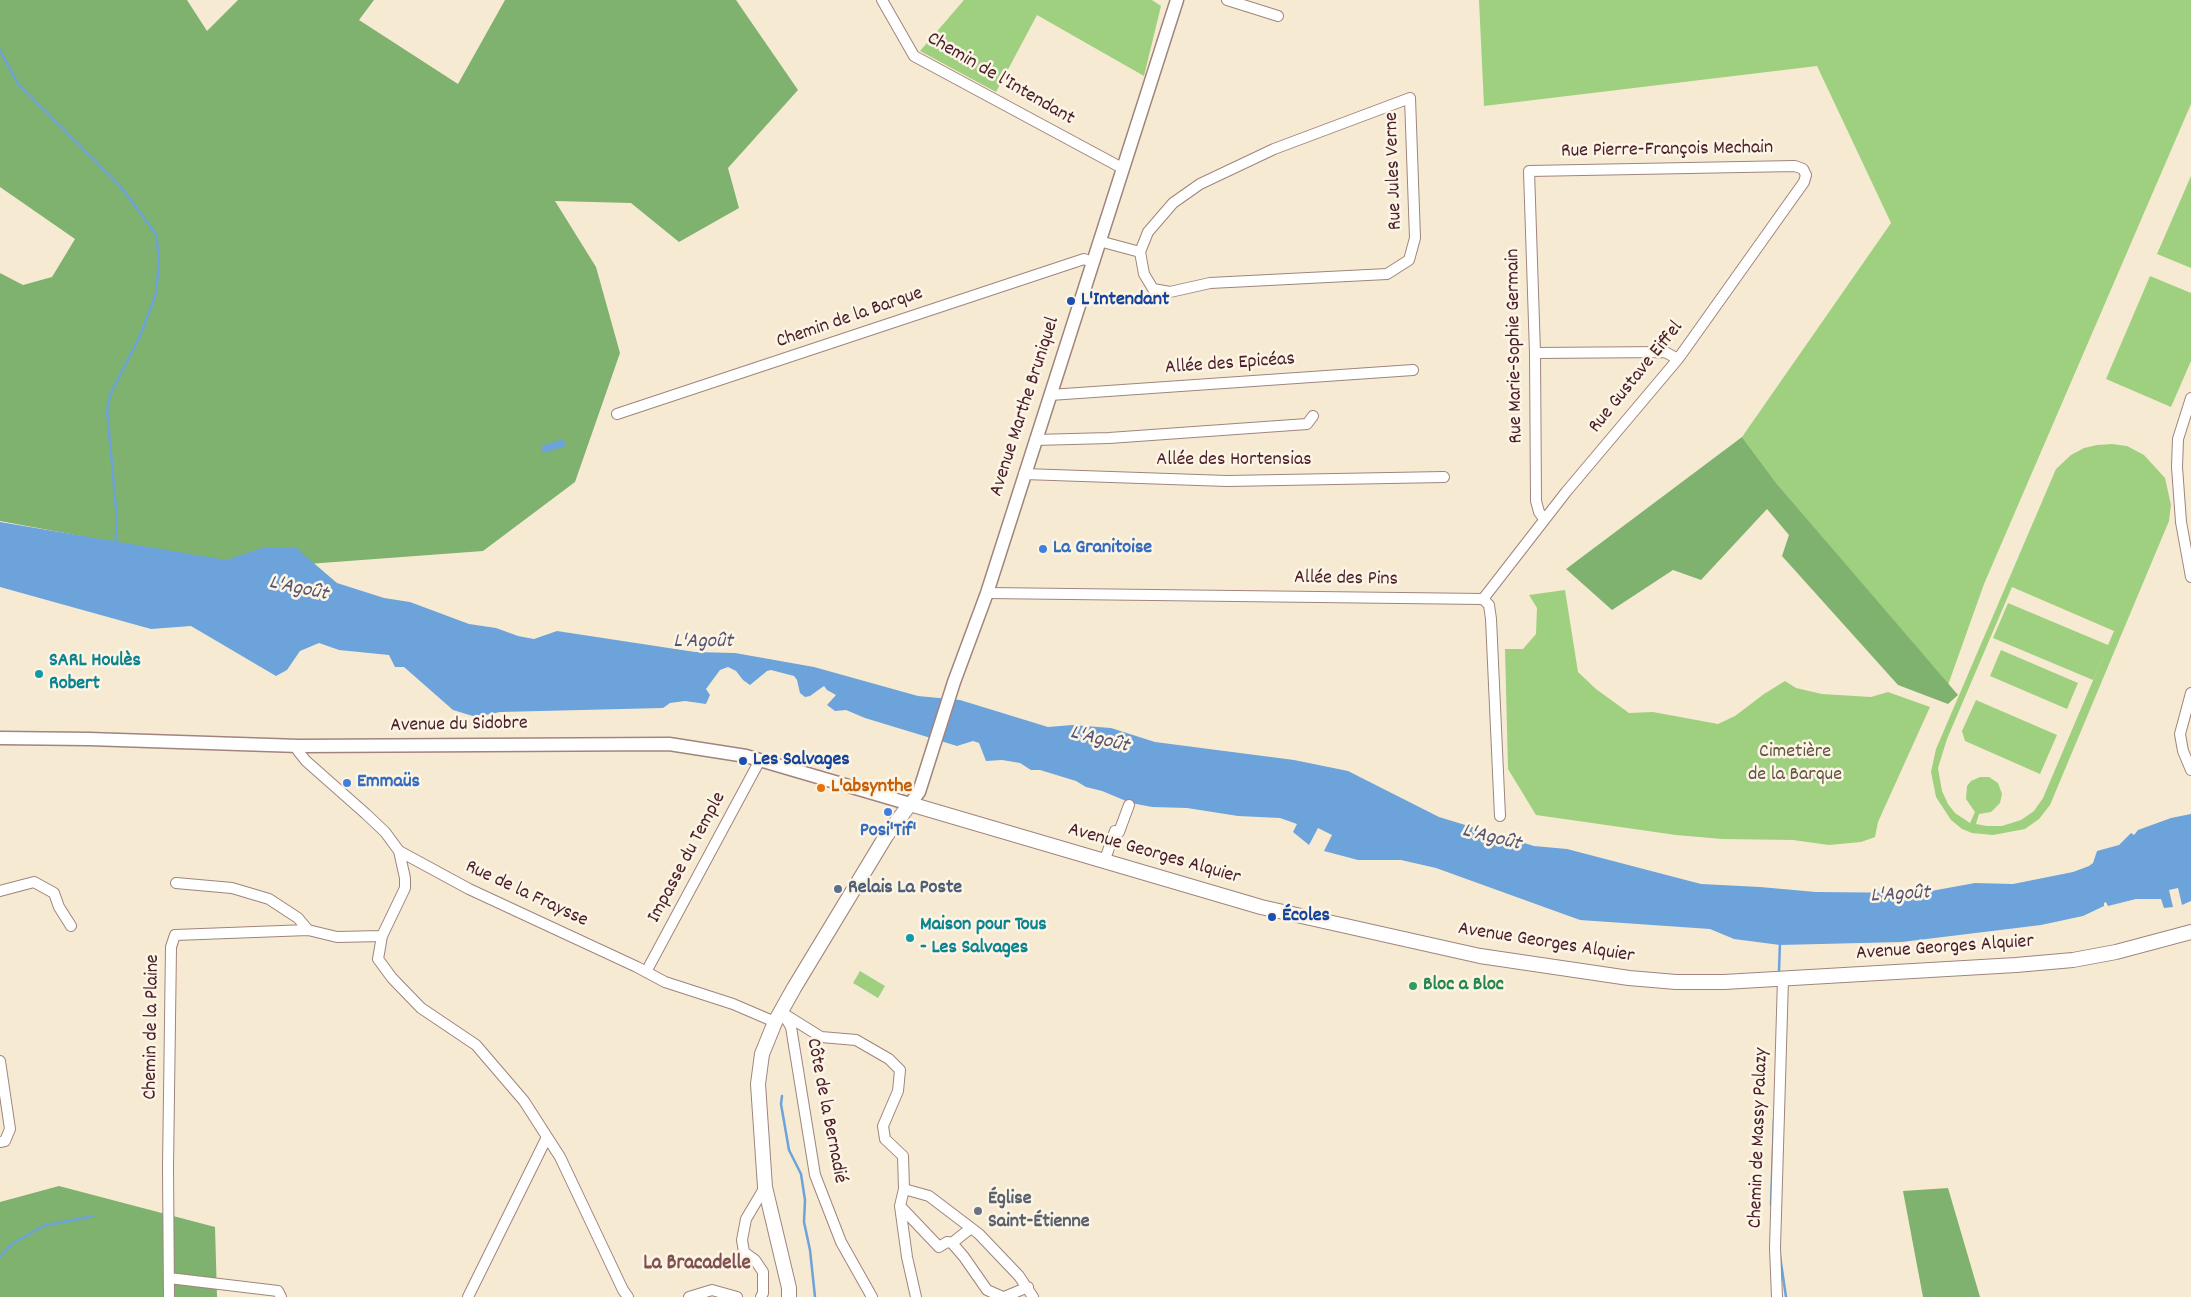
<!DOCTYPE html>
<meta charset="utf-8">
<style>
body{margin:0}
canvas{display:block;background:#f7ead2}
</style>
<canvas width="2191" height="1297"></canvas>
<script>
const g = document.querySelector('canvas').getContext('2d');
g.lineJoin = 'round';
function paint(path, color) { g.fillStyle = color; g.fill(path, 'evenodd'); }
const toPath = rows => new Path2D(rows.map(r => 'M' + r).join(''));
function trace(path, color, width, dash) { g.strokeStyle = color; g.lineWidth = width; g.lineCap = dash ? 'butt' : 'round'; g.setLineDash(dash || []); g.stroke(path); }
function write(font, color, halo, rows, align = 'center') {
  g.font = font + ' Dekko,sans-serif'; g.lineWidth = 5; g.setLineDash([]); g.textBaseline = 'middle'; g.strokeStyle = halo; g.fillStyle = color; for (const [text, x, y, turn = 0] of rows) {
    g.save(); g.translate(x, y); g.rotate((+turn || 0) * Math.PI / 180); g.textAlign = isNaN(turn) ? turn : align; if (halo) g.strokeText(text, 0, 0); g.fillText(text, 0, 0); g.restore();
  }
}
const green = toPath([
 [964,0,1152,0,1161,6,1144,76,1037,15,996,92,920,51],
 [1479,0,2191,0,2191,104,1984,584,1948,685,1777,484,1742,437,1891,223,1817,66,1484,106],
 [2191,176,2191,268,2157,254],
 [2150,276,2191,293,2191,361,2171,407,2106,379],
 [2112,444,2127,446,2144,455,2165,478,2171,505,2169,521,2050,805,2039,819,2025,829,1993,835,1972,833,1962,829,1951,820,1936,797,1931,772,1936,749,2056,469,2071,455,2084,448,2097,445],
 [2012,587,2114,631,2043,798,2034,811,2021,820,2002,826,1987,826,1976,824,1979,814,1991,812,2000,803,2002,794,1998,783,1989,777,1980,777,1971,781,1967,786,1966,799,1975,812,1970,823,1955,813,1948,804,1942,791,1938,768,1947,739],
 [1565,590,1578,672,1596,689,1629,713,1653,712,1718,724,1735,716,1764,694,1785,681,1796,688,1822,694,1871,697,1888,692,1930,707,1878,822,1875,837,1861,842,1829,845,1793,840,1722,839,1676,835,1536,815,1508,769,1505,649,1523,649,1536,634,1537,608,1529,595],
 [2008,603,2108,645,2093,680,1993,638],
 [2001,650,2078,683,2067,709,1990,676],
 [1976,700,2057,735,2040,774,1965,741,1962,731],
 [860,971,885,986,878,998,853,983]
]);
const forest = toPath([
 [0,0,187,0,207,31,238,0,374,0,359,20,458,84,505,0,736,0,798,90,728,168,739,208,679,242,631,203,555,201,596,267,620,353,575,482,483,551,254,568,0,521,0,273,23,285,52,277,75,239,0,187],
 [1742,437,1777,484,1958,695,1948,704,1898,685,1782,556,1789,535,1767,509,1701,580,1673,570,1612,610,1566,569],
 [59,1186,215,1227,217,1297,0,1297,0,1202],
 [1948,1188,1980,1297,1923,1297,1903,1191]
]);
const water = toPath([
 [563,439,566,446,543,453,541,446],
 [0,522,226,560,265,547,295,547,337,583,384,598,410,602,469,624,496,628,518,636,534,639,557,631,695,652,735,653,814,667,918,696,960,700,1048,727,1072,725,1111,728,1155,742,1294,760,1348,771,1439,817,1534,846,1567,849,1701,884,1760,887,1816,892,1920,893,1975,883,2013,884,2073,872,2089,866,2093,863,2097,851,2119,845,2131,833,2134,835,2138,830,2171,818,2191,814,2191,901,2182,905,2178,888,2169,890,2173,907,2164,908,2161,899,2136,899,2108,906,2106,902,2104,903,2104,906,2083,916,2041,925,1902,942,1780,945,1734,939,1710,929,1580,920,1436,868,1401,860,1358,860,1324,851,1332,835,1318,828,1309,845,1293,832,1297,824,1280,818,1238,816,1187,808,1152,807,1131,803,1102,791,1086,787,1076,781,1040,770,1031,770,1020,763,1002,760,986,761,979,743,973,741,957,746,865,718,846,710,835,711,827,705,836,695,827,690,824,686,810,696,805,697,800,693,797,680,794,676,771,670,767,671,750,685,743,680,736,671,728,667,720,670,706,689,710,695,706,704,685,701,670,703,663,708,500,712,476,717,453,710,404,667,395,667,389,655,339,650,319,643,300,651,287,670,276,676,191,626,151,629,0,587]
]);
const stream = toPath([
 [0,50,18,84,121,187,156,234,159,259,156,294,140,336,111,393,107,409,117,519,115,544],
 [1779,971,1780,942],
 [782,1096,781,1104,789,1150,801,1174,805,1200,804,1222,810,1250,815,1297],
 [1771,1205,1774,1119],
 [1780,1256,1786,1297],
 [0,1257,12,1244,43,1226,93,1216]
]);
const minor = toPath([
 [882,0,914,56,1122,168],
 [1227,0,1278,16],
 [1410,98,1415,238,1409,260,1387,274,1210,283,1170,292,1153,289,1144,274,1140,252,1148,232,1173,203,1200,184,1274,149,1410,98],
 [1099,241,1140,252],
 [1535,353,1665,352,1678,359],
 [1050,395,1413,370],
 [2191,398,2178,439,2177,467,2181,522,2191,577],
 [617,414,1084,259,1092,262],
 [1035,440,1109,438,1307,424,1313,416],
 [1024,474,1227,481,1444,477],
 [987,593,1483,599,1489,605,1491,619,1500,816],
 [1483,599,1566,492,1678,359,1804,182,1806,175,1803,169,1795,166,1529,171,1535,353,1536,501,1539,512,1544,519],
 [2191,693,2180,734,2183,751,2191,770],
 [299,746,298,751,306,761,366,814,385,832,399,851,469,889,637,967,665,982,733,1004,775,1022],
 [399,851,405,878,405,888,382,936,378,959,392,978,421,1008,476,1045,524,1101,560,1157,623,1290,628,1297],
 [1104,862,1115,831,1119,832,1129,805],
 [176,883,232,888,269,899,298,918,308,930],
 [0,891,34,882,54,893,59,907,71,926],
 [646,972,760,760],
 [781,1012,821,1037,856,1040,889,1059,900,1070,898,1091,883,1126,885,1139,903,1156,904,1189,900,1206,907,1257,916,1297],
 [785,1017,791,1027,815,1175,841,1242,872,1297],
 [0,1061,10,1129,5,1141,0,1142],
 [904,1189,929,1196,979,1234,1019,1276,1033,1297],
 [900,1206,939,1247,947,1242,952,1243,964,1257,987,1290,1003,1297],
 [952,1243,971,1228],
 [169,1278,278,1291,281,1297],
 [169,1297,168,1168,171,947,175,935,308,930,337,937,382,936],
 [468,1297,547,1137],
 [689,1297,712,1290,737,1297],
 [761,1297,763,1293,763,1272,755,1260,744,1252,742,1240,746,1219,765,1187],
 [1004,1297,1028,1287],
 [1777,1297,1775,1248,1783,979]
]);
const tertiary = toPath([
 [0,738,89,739,299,746,669,744,746,756,910,804,919,792,954,682,987,593,1177,0]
]);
const secondary = toPath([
 [789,1297,789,1288,765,1187,758,1084,762,1054,775,1022,794,988,886,836,910,804,1261,907,1480,956,1629,978,1676,982,1724,982,2016,965,2073,960,2116,952,2191,932]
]);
const markers = [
 [1071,301,5,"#1a4fb4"],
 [1043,549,5,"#3f7fe0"],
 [39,674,5,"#0f9aa8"],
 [743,761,5,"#1a4fb4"],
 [347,783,5,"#3f7fe0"],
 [821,788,5,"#e8710a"],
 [888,812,5,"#3f7fe0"],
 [838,889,5,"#5c6f8a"],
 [1272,917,5,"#1a4fb4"],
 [910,938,5,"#0f9aa8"],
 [1413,986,5,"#2e9e5b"],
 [978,1211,5,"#6b7280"]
];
const streetNames = [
 ["Chemin de l'Intendant",1000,80,30],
 ["Rue Pierre-François Mechain",1667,151,-1],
 ["Rue Jules Verne",1395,171,-92],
 ["Chemin de la Barque",850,319,-19],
 ["Rue Marie-Sophie Germain",1516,346,-91],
 ["Allée des Epicéas",1230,365,-4],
 ["Rue Gustave Eiffel",1637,378,-51],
 ["Avenue Marthe Bruniquel",1026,407,-72],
 ["Allée des Hortensias",1234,461],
 ["Allée des Pins",1346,580,1],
 ["Avenue du Sidobre",459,726,-1],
 ["Avenue Georges Alquier",1154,855,16],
 ["Impasse du Temple",688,858,-62],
 ["Rue de la Fraysse",526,895,25],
 ["Avenue Georges Alquier",1546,944,9],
 ["Avenue Georges Alquier",1945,949,-4],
 ["Chemin de la Plaine",153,1027,-89],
 ["Côte de la Bernadié",825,1111,79],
 ["Chemin de Massy Palazy",1760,1138,-88]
];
const transitNames = [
 ["L'Intendant",1081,301],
 ["Les Salvages",753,761],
 ["Écoles",1282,917]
];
const shopNames = [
 ["La Granitoise",1053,549],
 ["Emmaüs",357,783],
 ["Posi'Tif'",888,832,"center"]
];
const cultureNames = [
 ["SARL Houlès",49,662],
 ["Robert",49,685],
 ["Maison pour Tous",920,926],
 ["- Les Salvages",920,949]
];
const parkNames = [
 ["Cimetière",1795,753],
 ["de la Barque",1795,776]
];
const foodNames = [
 ["L'absynthe",831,788]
];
const serviceNames = [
 ["Relais La Poste",848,889]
];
const leisureNames = [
 ["Bloc a Bloc",1423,986]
];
const worshipNames = [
 ["Église",988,1200],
 ["Saint-Étienne",988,1223]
];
const waterNames = [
 ["L'Agoût",298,590,12],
 ["L'Agoût",703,643],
 ["L'Agoût",1099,741,14],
 ["L'Agoût",1491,839,14],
 ["L'Agoût",1900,896,-3]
];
const neighbourhoodNames = [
 ["La Bracadelle",697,1265]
];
paint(green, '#9fd080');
paint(forest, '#7fb26e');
paint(water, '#6da3db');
trace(stream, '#6da3db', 2.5);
trace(minor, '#a0847e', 12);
trace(tertiary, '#a0847e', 15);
trace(secondary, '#a0847e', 16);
trace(minor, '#fff', 10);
trace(tertiary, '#fff', 12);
trace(secondary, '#fff', 14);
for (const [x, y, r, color] of markers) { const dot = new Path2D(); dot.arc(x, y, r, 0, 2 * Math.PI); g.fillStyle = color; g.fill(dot); trace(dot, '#fcf5e5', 2); }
write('20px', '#4a1f2b', '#fcf5e5', streetNames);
write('bold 20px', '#164399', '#fcf5e5', transitNames, 'left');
write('bold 20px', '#366cbe', '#fcf5e5', shopNames, 'left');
write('bold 20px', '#0d838f', '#fcf5e5', cultureNames, 'left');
write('20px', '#645444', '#fcf5e5', parkNames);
write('bold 20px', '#c56008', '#fcf5e5', foodNames, 'left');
write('bold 20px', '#4e5e75', '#fcf5e5', serviceNames, 'left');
write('bold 20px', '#27864d', '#fcf5e5', leisureNames, 'left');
write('bold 20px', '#5b616d', '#fcf5e5', worshipNames, 'left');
write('italic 21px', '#585471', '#fcf5e5', waterNames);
write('bold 21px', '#804f51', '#fcf5e5', neighbourhoodNames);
</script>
